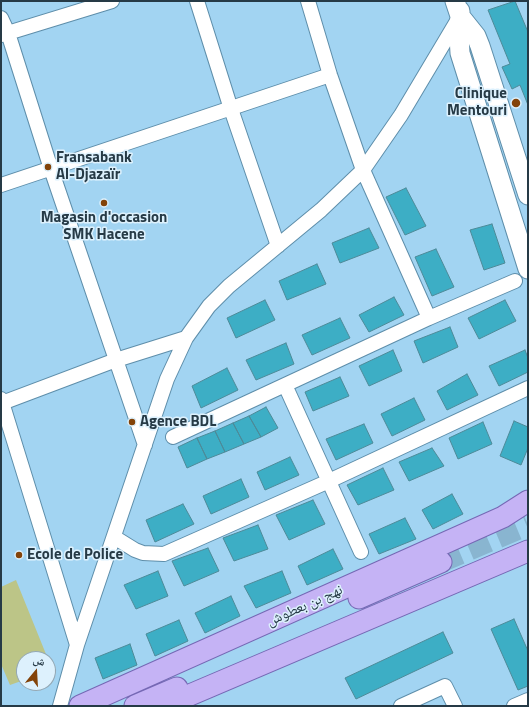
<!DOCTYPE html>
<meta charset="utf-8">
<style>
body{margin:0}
#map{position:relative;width:529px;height:707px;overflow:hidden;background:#a2d4f2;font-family:"Titillium Web","Noto Naskh Arabic",sans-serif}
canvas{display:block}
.frame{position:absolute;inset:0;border:2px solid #263a46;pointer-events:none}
.north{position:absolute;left:16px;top:651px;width:40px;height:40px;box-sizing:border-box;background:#ddf1fd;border:1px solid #94a8b4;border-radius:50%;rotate:18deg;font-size:11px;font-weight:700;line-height:16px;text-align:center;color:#263a46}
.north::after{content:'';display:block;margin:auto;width:14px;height:18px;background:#834309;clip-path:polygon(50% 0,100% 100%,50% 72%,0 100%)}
</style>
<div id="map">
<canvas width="529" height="707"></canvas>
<div class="frame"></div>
<div class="north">ش</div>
</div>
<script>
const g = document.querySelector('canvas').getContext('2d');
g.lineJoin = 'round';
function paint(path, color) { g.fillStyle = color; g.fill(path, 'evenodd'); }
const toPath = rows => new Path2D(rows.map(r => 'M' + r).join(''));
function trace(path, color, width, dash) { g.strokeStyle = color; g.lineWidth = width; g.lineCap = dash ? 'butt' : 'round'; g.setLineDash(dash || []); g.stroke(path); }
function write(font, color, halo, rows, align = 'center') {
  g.font = font + ' "Titillium Web","Noto Naskh Arabic",sans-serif'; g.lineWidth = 3; g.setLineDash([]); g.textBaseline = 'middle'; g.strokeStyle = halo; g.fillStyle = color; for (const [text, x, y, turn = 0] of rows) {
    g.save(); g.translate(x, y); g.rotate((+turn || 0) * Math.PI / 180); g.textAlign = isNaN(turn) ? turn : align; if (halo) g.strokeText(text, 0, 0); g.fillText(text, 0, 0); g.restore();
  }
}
const green = toPath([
 [16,580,52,669,48,670,48,659,24,659,24,680,10,685,1,664,1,587]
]);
const building = toPath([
 [515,1,528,32,528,105,520,85,512,89,502,67,510,64,488,10,515,1],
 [406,188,426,226,405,235,386,197,406,188],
 [492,224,505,263,484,270,470,230,492,224],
 [369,228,379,248,340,263,332,243,369,228],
 [436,249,454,287,432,296,415,257,436,249],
 [317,264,326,284,287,300,279,281,317,264],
 [394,297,404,315,369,332,359,315,394,297],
 [265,300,275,320,236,338,227,318,265,300],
 [505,300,516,321,479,339,468,318,505,300],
 [340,318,350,338,312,355,302,335,340,318],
 [450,327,458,347,423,363,414,341,450,327],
 [286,343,294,364,256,380,246,360,286,343],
 [393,350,402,371,369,386,359,366,393,350],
 [525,350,528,358,528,372,499,386,489,366,525,350],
 [227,368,238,390,201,408,192,386,227,368],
 [467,374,478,395,447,410,437,391,467,374],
 [340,377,349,396,313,411,305,392,340,377],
 [414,398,425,420,392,436,381,414,414,398],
 [266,407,278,428,261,437,249,416,266,407],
 [249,416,261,437,244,444,233,423,249,416],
 [514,421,528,427,528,448,521,465,500,456,514,421],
 [483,422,492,444,458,459,449,438,483,422],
 [233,423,244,444,225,452,215,431,233,423],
 [364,424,373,443,336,460,326,439,364,424],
 [215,431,225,452,207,459,197,438,215,431],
 [197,438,207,459,187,468,178,447,197,438],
 [432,448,444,466,409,481,399,462,432,448],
 [290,457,299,475,265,490,257,472,290,457],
 [383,468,394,490,358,505,347,485,383,468],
 [241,479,249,497,211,514,203,496,241,479],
 [452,494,463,514,433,529,422,510,452,494],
 [313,500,325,524,289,540,276,515,313,500],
 [183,504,194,524,155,542,146,520,183,504],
 [405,518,416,539,379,554,369,534,405,518],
 [258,525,268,549,234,561,223,538,258,525],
 [208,548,219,571,184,586,172,561,208,548],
 [333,549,343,569,307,585,298,566,333,549],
 [158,571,168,596,136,609,124,585,158,571],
 [282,571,291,593,256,608,244,586,282,571],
 [231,596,240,616,205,633,195,613,231,596],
 [514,619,528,651,528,686,518,690,491,629,514,619],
 [179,620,188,641,155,656,146,634,179,620],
 [443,632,453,653,356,699,345,678,443,632],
 [130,644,137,665,103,679,95,658,130,644]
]);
const primaryTunnel = toPath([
 [441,562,528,525]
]);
const minor = toPath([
 [197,1,231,109,278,246],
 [308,1,330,75,363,170,429,318],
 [1,18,8,33,51,169,145,445],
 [1,35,112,1],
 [1,185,330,75],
 [285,385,361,552],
 [1,399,77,645],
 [2,403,116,360,186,338],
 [173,437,429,318,515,281],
 [114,537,135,550,143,553,164,554,329,481,528,388],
 [60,706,77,645,167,379,186,338,209,306,229,286,321,210,363,170,401,115,460,16],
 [401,706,445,686,455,706],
 [514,706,528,700]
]);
const secondary = toPath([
 [455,1,460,16,459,37,460,53,528,269],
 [460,11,460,16,476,36,480,46,528,195]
]);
const primary = toPath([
 [359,598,441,562],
 [80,706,503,517,528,501],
 [135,706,177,688],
 [164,706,528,551]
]);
const markers = [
 [516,103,5,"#834309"],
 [48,167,4,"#834309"],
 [104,203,4,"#834309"],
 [132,422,4,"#834309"],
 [19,555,4,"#834309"]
];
const poiNames = [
 ["Clinique",507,94,"right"],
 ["Mentouri",507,111,"right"],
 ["Fransabank",56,158],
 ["Al-Djazaïr",56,175],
 ["Magasin d'occasion",104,218,"center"],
 ["SMK Hacene",104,235,"center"],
 ["Agence BDL",140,422],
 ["Ecole de Police",27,555]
];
const streetNames = [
 ["نهج بن بعطوش",305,606,-24]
];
paint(green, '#bcc587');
paint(building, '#3daec5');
trace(building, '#4d8a98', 1);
trace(primaryTunnel, '#89b5d0', 21, [21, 10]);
trace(minor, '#5e8eaa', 16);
trace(secondary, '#5e8eaa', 21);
trace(primary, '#7568b4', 23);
trace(minor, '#fff', 14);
trace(secondary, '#fff', 19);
trace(primary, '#c5b3f5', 21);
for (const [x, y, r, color] of markers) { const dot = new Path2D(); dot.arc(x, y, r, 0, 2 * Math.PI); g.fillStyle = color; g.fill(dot); trace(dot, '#ddf1fd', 1.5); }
write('bold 15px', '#263a46', '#ddf1fd', poiNames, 'left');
write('15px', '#263a46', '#ddf1fd', streetNames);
</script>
